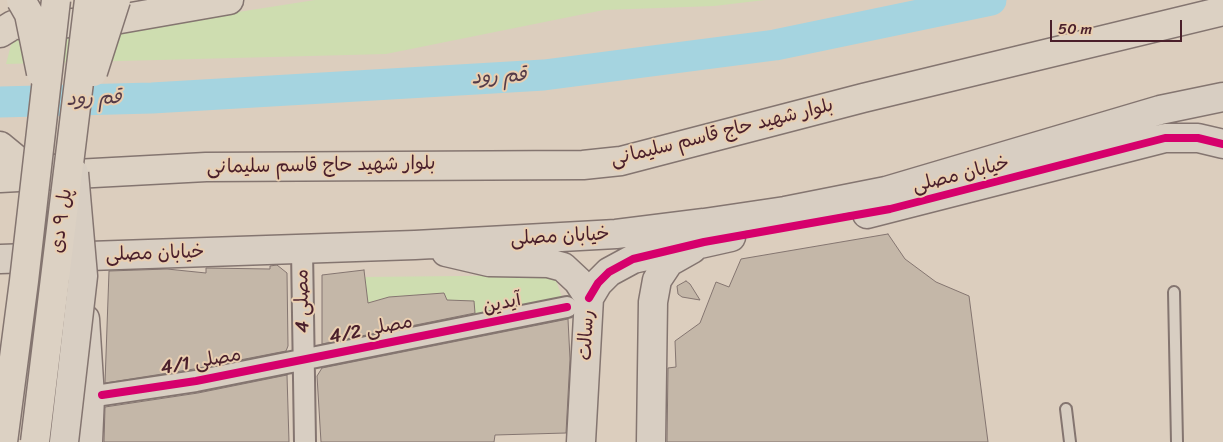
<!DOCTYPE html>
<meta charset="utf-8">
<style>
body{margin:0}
#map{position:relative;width:1223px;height:442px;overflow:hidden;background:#dccebe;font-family:Sriracha,sans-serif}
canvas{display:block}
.scale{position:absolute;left:1050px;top:20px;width:132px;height:22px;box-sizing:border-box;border:2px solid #4a1f2b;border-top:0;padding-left:6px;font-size:15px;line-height:18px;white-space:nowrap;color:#4a1f2b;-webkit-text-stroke:4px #e9cfb1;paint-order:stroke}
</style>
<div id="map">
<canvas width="1223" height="442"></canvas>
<div class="scale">50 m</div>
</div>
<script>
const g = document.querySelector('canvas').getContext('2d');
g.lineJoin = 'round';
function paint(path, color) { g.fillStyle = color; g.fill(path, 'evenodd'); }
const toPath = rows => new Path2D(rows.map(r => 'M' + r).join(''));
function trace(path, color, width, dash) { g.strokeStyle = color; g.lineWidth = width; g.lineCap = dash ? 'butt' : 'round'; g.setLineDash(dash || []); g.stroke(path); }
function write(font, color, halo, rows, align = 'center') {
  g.font = font + ' Sriracha,"Playpen Sans Arabic",sans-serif'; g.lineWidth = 4; g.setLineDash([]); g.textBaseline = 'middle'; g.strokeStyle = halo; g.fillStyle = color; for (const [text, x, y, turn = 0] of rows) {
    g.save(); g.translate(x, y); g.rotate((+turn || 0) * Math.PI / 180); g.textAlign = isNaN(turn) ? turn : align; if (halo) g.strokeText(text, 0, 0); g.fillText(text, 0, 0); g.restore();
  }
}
const green = toPath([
 [315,0,765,0,714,6,604,10,386,54,6,64,14,33,123,30],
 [554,275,563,300,475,321,473,301,447,300,444,293,389,297,368,303,364,277]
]);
const river = toPath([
 [0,102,152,98,544,75,775,45,991,0]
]);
const building = toPath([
 [888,234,905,259,936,282,969,296,988,442,667,442,668,368,676,367,675,341,700,323,716,282,729,287,741,259,888,234],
 [277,265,287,273,288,346,286,351,194,369,105,383,109,271,167,269,206,273,206,268,270,269,270,266,277,265],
 [364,270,368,303,389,297,444,293,447,300,474,301,475,313,322,344,322,275,364,270],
 [686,281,690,284,700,300,682,297,678,294,677,286,686,281],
 [568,319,570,359,566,433,495,435,494,442,321,442,317,376,322,368,568,319],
 [287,375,289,442,104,442,105,407,198,393,287,375]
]);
const lane = toPath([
 [1174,292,1177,442],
 [1066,409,1070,442]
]);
const street = toPath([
 [302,250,305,442],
 [102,395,196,381,567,307]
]);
const secondary = toPath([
 [867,214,1165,138,1198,138,1223,144],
 [446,252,489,262,548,263,563,267,578,281,589,298,581,442],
 [0,259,415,245,616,234,704,223,785,211,886,191,1160,110,1223,97],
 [589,298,598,283,609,272,633,259,731,237],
 [85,319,90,397,88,442],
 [651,442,653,302,657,280,669,262,692,249]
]);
const primary = toPath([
 [0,33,13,25,103,22,229,0],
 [0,146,17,160,50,168],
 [0,178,206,167,583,165,621,161,863,98,1223,11]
]);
const secondaryBridge = toPath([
 [64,442,83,276,74,173]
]);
const primaryBridge = toPath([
 [21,0,29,14,41,73],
 [93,72,116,0],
 [3,442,24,281,56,0],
 [35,442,89,0]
]);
const cycleway = toPath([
 [589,298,598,283,609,272,633,259,704,242,890,209,1165,138,1198,138,1223,144],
 [102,395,196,381,567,307]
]);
const streetNames = [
 ["بلوار شهید حاج قاسم سلیمانی",722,133,-14],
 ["بلوار شهید حاج قاسم سلیمانی",321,166,-1],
 ["خیابان مصلی",961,175,-14],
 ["پل ۹ دی",62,221,-82],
 ["خیابان مصلی",560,237,-3],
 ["خیابان مصلی",155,254,-2],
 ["مصلی 4",303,301,-91],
 ["آیدین",502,304,-12],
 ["مصلی 4/2",371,330,-11],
 ["رسالت",587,335,-87],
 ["مصلی 4/1",201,362,-10]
];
const waterNames = [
 ["قم رود",499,77,-3],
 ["قم رود",94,99,-2]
];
paint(green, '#ceddb0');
trace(river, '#a5d4e0', 31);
paint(building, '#c4b7a8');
trace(building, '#847570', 1);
trace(lane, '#847570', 14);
trace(street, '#847570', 24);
trace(secondary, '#847570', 31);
trace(primary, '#847570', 31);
trace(lane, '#d8cec2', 10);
trace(street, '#d8cec2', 20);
trace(secondary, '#d8cec2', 28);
trace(primary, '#dcd1c3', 28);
trace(secondaryBridge, '#847570', 31, []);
trace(primaryBridge, '#847570', 31, []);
trace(secondaryBridge, '#d8cec2', 28);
trace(primaryBridge, '#dcd1c3', 28);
trace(cycleway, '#d6006c', 8);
write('19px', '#4a1f2b', '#e9cfb1', streetNames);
write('italic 20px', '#543b48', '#e9cfb1', waterNames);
</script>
